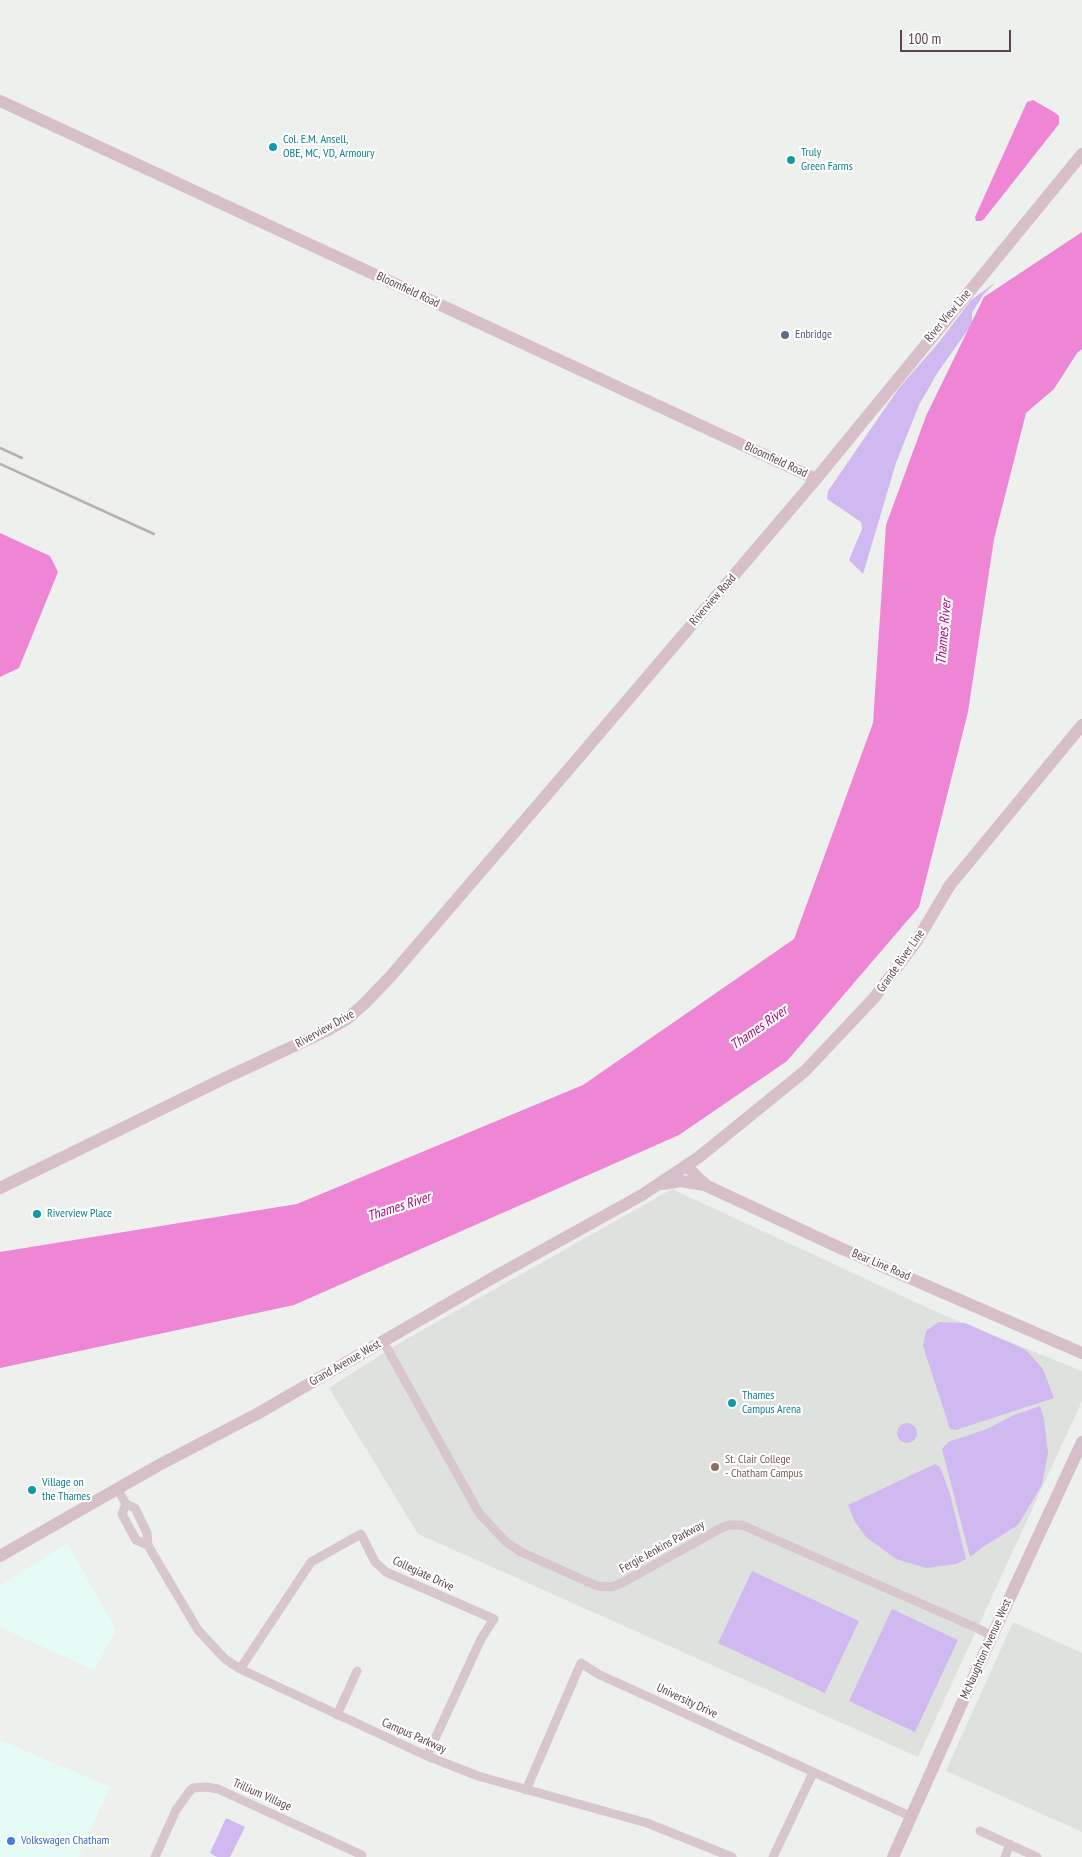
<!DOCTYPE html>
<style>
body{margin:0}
#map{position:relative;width:1082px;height:1857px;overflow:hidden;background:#edf0ed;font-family:"PT Sans Narrow",sans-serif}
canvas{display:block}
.scale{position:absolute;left:900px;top:30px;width:111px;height:22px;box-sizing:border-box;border:2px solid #5b4550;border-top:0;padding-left:6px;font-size:15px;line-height:18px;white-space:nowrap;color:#5b4550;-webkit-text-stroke:4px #fff;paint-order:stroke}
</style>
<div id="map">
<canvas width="1082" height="1857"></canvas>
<div class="scale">100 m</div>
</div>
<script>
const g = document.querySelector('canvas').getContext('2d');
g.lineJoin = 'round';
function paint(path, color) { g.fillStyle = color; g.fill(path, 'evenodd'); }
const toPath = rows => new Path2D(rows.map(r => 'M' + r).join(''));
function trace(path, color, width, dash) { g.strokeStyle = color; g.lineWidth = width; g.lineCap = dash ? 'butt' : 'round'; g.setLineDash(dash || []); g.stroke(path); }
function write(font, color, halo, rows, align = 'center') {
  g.font = font + ' "PT Sans Narrow",sans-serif'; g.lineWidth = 4.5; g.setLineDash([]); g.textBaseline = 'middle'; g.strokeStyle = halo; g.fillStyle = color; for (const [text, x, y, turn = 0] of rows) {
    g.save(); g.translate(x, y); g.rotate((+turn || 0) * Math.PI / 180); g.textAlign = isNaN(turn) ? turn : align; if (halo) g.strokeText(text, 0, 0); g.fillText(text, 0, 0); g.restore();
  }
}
const commercial = toPath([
 [67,1543,116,1630,94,1670,0,1627,0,1586],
 [0,1740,110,1787,78,1857,0,1857]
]);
const education = toPath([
 [672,1189,939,1313,1082,1371,1082,1401,918,1757,418,1534,329,1388,396,1345],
 [1013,1622,1082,1653,1082,1832,946,1771]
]);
const green = toPath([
 [996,282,983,295,972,313,972,324,938,372,919,405,896,463,863,574,849,560,862,529,861,522,827,499,828,491,899,388,940,341,971,300],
 [939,1322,965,1323,1026,1350,1043,1369,1054,1398,956,1430,950,1429,923,1346,926,1331],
 [1040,1406,1044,1419,1048,1453,1042,1485,1018,1525,983,1547,970,1557,942,1449,948,1442,987,1429,1012,1416],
 '897 1433a10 10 0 1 1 20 0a10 10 0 1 1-20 0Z',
 [935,1464,940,1467,950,1494,966,1559,956,1564,926,1568,896,1559,866,1537,855,1522,848,1505],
 [752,1571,859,1621,825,1693,718,1643],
 [892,1609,958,1640,915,1732,849,1701],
 [226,1818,245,1827,230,1857,217,1857,210,1853]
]);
const water = toPath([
 [1033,100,1054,112,1059,116,1059,124,984,219,981,221,976,221,975,217,1027,102],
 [1082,232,1082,349,1077,353,1054,389,1026,413,994,539,968,712,919,907,787,1061,679,1135,294,1305,0,1368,0,1252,297,1204,583,1085,794,939,873,723,886,525,926,416,984,297],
 [0,533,50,556,58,572,19,668,0,677]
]);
const street = toPath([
 [383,1341,479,1513,506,1542,521,1552,597,1586,612,1587,620,1584,723,1527,729,1525,742,1525,979,1629,992,1636],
 [118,1490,126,1504,135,1508,147,1533,148,1545,153,1554,198,1630,225,1659,240,1669,427,1756,478,1776,647,1823,732,1857],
 [126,1504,122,1514,136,1540,148,1545],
 [240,1669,311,1562,361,1534,375,1562,386,1572,494,1619,481,1639,427,1756],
 [337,1715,357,1671],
 [526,1790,581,1663,598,1674,910,1816],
 [980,1831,1037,1857],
 [155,1857,176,1810,189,1792,193,1788,206,1787,218,1789,362,1855],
 [773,1857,813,1773],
 [1005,1857,1010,1844]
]);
const secondary = toPath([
 [0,101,816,479],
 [687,1166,698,1178,707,1186,838,1247,1082,1353],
 [662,1184,681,1181,704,1185],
 [0,1188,221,1080,326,1031,347,1019,364,1004,390,977,568,770,816,479,1082,154],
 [0,1556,159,1465,257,1414,496,1276,642,1195,699,1157,805,1071,874,998,916,942,950,885,1082,725],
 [893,1857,992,1636,1082,1442]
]);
const rail = toPath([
 [0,448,22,458],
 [0,464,154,534]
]);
const markers = [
 [273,147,5,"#0f9aa8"],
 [791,160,5,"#0f9aa8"],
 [785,335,5,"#5c6f8a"],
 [37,1214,5,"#0f9aa8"],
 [732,1403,5,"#0f9aa8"],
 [715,1467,5,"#8d6e63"],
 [32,1490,5,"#0f9aa8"],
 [11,1841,5,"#3f7fe0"]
];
const cultureNames = [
 ["Col. E.M. Ansell,",283,140],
 ["OBE, MC, VD, Armoury",283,154],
 ["Truly",801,153],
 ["Green Farms",801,167],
 ["Riverview Place",47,1214],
 ["Thames",742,1396],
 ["Campus Arena",742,1410],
 ["Village on",42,1483],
 ["the Thames",42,1497]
];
const streetNames = [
 ["Bloomfield Road",408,290,25],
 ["River View Line",948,316,-50],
 ["Bloomfield Road",776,460,25],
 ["Riverview Road",713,600,-49],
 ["Grande River Line",901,961,-55],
 ["Riverview Drive",325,1029,-29],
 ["Bear Line Road",881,1265,23],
 ["Grand Avenue West",345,1363,-30],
 ["Fergie Jenkins Parkway",662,1547,-29],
 ["Collegiate Drive",423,1574,25],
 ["McNaughton Avenue West",986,1649,-66],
 ["University Drive",687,1701,25],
 ["Campus Parkway",414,1736,24],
 ["Trillium Village",262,1795,24]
];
const serviceNames = [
 ["Enbridge",795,335]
];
const educationNames = [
 ["St. Clair College",725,1460],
 ["- Chatham Campus",725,1474]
];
const shopNames = [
 ["Volkswagen Chatham",21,1841]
];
const waterNames = [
 ["Thames River",944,632,-85],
 ["Thames River",759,1028,-35],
 ["Thames River",399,1207,-18]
];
paint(commercial, '#e5fcf6');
paint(education, '#dfe1de');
paint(green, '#d0b9f0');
paint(water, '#ee85d5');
trace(street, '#d8c6cf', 9);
trace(secondary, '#d7bfca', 12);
trace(rail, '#b8afb2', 2.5);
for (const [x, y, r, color] of markers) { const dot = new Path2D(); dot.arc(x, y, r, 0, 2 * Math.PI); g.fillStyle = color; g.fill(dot); trace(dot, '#fff', 2); }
write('12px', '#0d838f', '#fff', cultureNames, 'left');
write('12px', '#5b4550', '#fff', streetNames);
write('12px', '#4e5e75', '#fff', serviceNames, 'left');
write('12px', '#785e54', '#fff', educationNames, 'left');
write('12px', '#366cbe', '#fff', shopNames, 'left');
write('italic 14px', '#aa0884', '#fff', waterNames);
</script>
